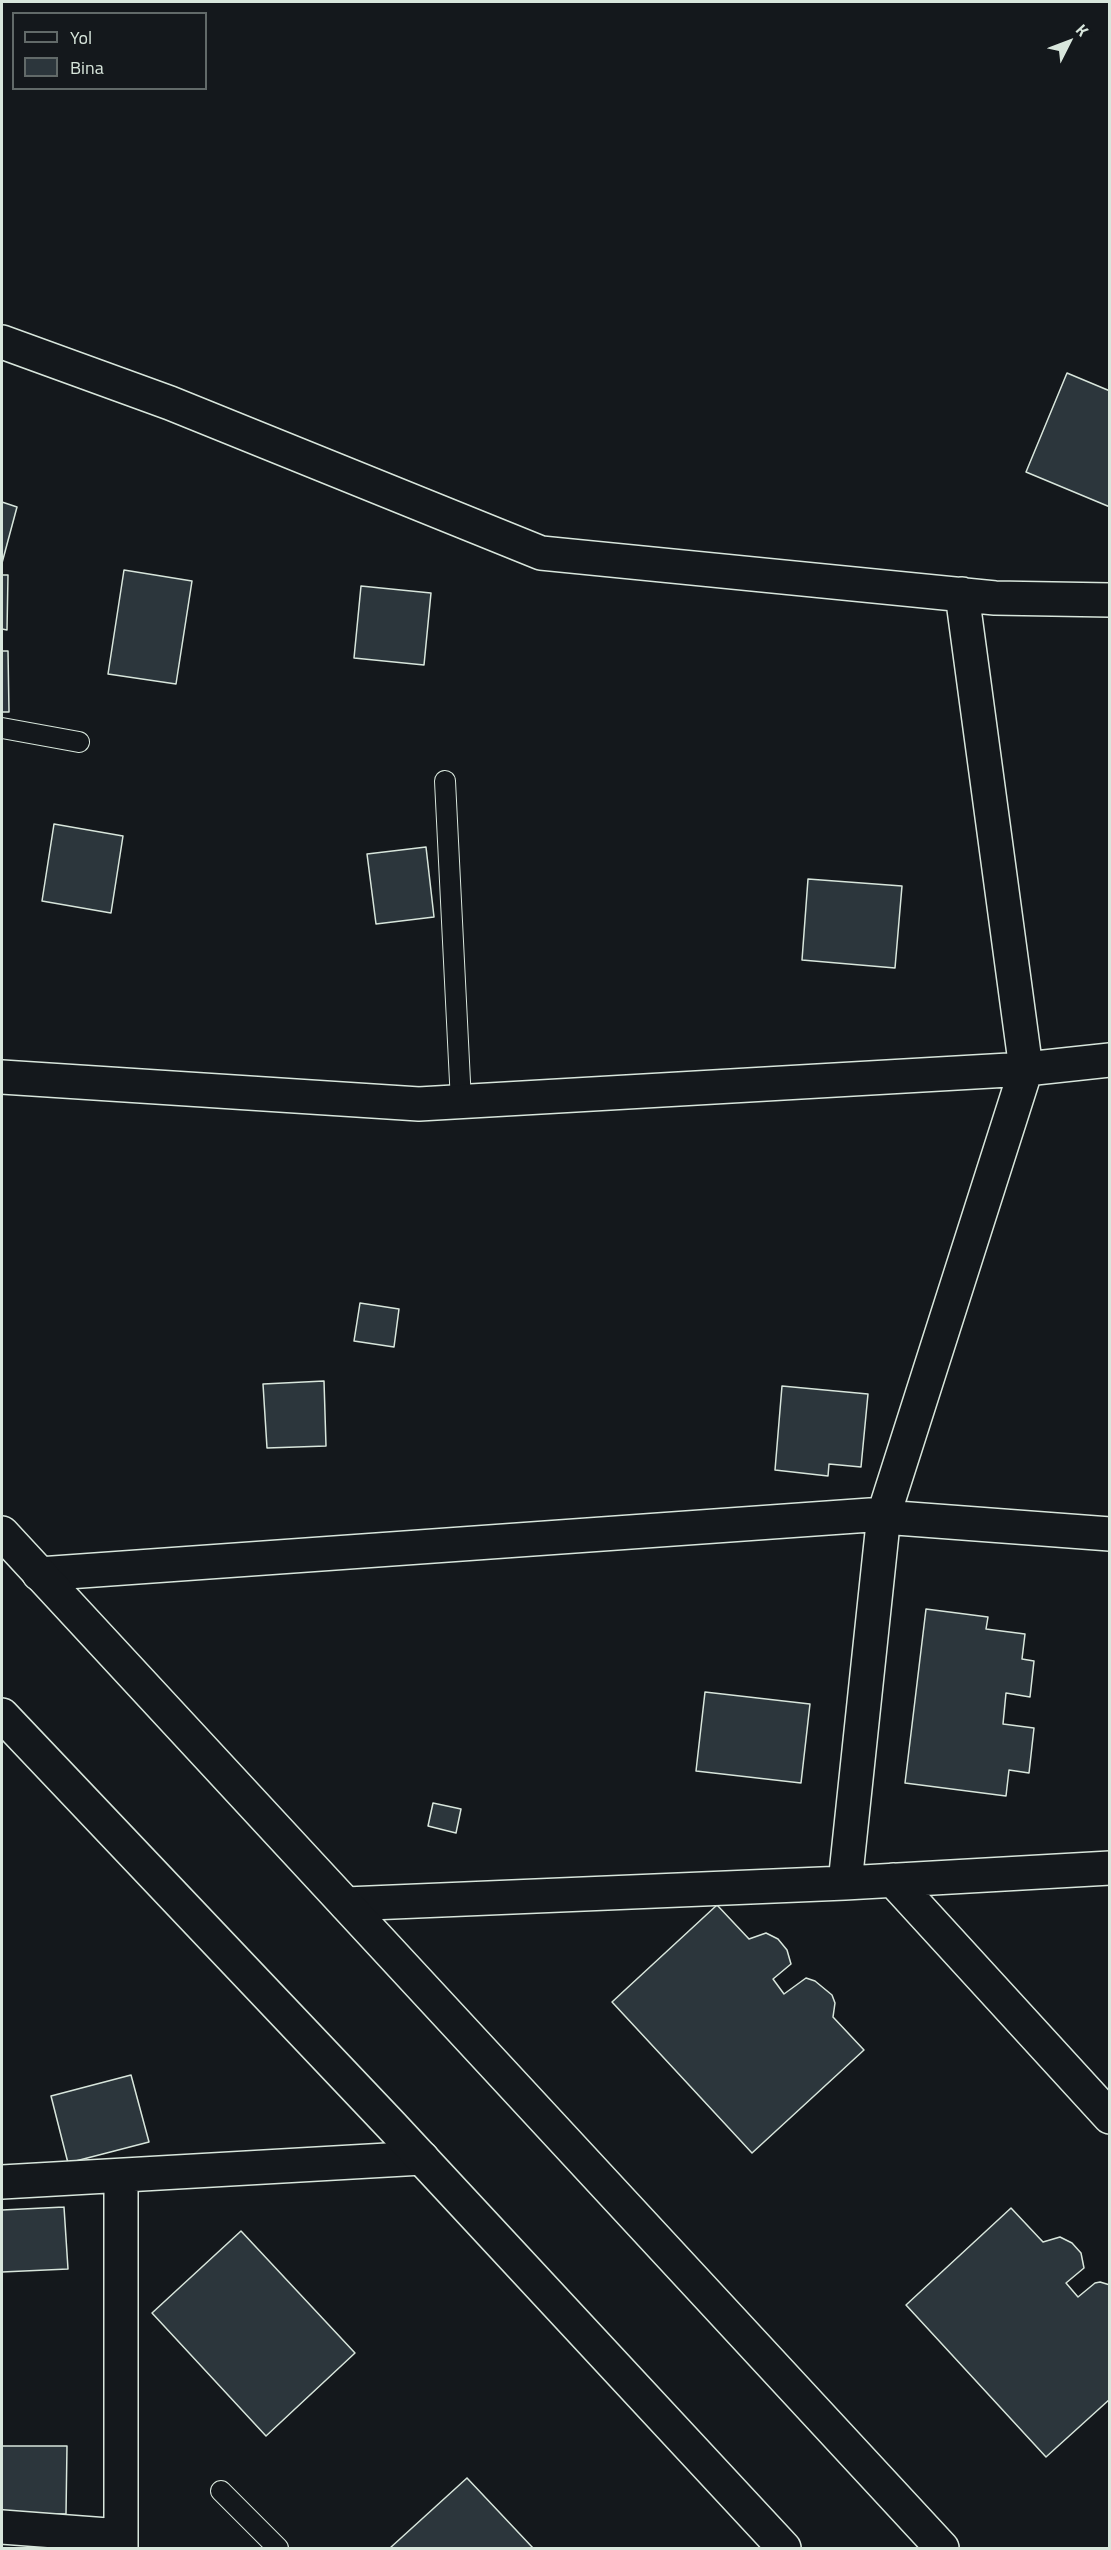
<!DOCTYPE html>
<style>
body{margin:0}
#map{position:relative;width:1111px;height:2550px;overflow:hidden;background:#14181c;font-family:"Titillium Web",sans-serif}
canvas{display:block}
.frame{position:absolute;inset:0;border:3px solid #d8e6dc;pointer-events:none}
.legend{position:absolute;left:12px;top:12px;width:195px;height:78px;box-sizing:border-box;background:#14181c;border:2px solid #626a69;margin:0;padding:8px 10px;list-style:none;font-size:18px;color:#d8e6dc}
.legend li{display:flex;align-items:center;gap:12px;height:30px}
.legend b{width:30px;border:2px solid #626a69}
.north{position:absolute;left:1039px;top:12px;width:60px;height:60px;-webkit-text-stroke:4px #14181c;paint-order:stroke;rotate:48deg;font-size:16px;font-weight:700;line-height:24px;text-align:center;color:#d8e6dc}
.north::after{content:'';display:block;margin:auto;width:21px;height:27px;background:#d8e6dc;clip-path:polygon(50% 0,100% 100%,50% 72%,0 100%)}
</style>
<div id="map">
<canvas width="1111" height="2550"></canvas>
<div class="frame"></div>
<ul class="legend">
<li><b style="height:8px;background:#14181c"></b>Yol</li>
<li><b style="height:16px;background:#2c363c"></b>Bina</li>
</ul>
<div class="north">K</div>
</div>
<script>
const g = document.querySelector('canvas').getContext('2d');
g.lineJoin = 'round';
function paint(path, color) { g.fillStyle = color; g.fill(path, 'evenodd'); }
const toPath = rows => new Path2D(rows.map(r => 'M' + r).join(''));
function trace(path, color, width, dash) { g.strokeStyle = color; g.lineWidth = width; g.lineCap = dash ? 'butt' : 'round'; g.setLineDash(dash || []); g.stroke(path); }
const building = toPath([
 [1067,373,1110,391,1110,507,1026,472,1067,373],
 [2,502,17,507,2,563,2,502],
 [124,570,192,581,176,684,108,674,124,570],
 [2,575,8,575,7,630,2,629,2,575],
 [361,586,431,593,424,665,354,658,361,586],
 [2,651,8,651,9,712,2,712,2,651],
 [54,824,123,836,111,913,42,901,54,824],
 [426,847,434,917,376,924,367,854,426,847],
 [808,879,902,886,895,968,802,960,808,879],
 [360,1303,399,1309,394,1347,354,1341,360,1303],
 [324,1381,326,1446,267,1448,263,1384,324,1381],
 [782,1386,868,1394,861,1467,829,1464,828,1476,775,1470,782,1386],
 [926,1609,988,1617,986,1629,1025,1634,1022,1659,1034,1661,1030,1697,1006,1693,1003,1724,1034,1728,1029,1773,1009,1770,1006,1796,905,1783,926,1609],
 [705,1692,810,1704,801,1783,696,1771,705,1692],
 [433,1803,461,1809,456,1833,428,1826,433,1803],
 [717,1905,749,1939,766,1933,778,1939,787,1950,791,1964,773,1979,784,1994,806,1978,815,1981,832,1995,835,2003,833,2017,864,2050,752,2153,612,2002,717,1905],
 [131,2075,149,2142,68,2163,51,2096,131,2075],
 [64,2207,68,2269,2,2272,2,2210,64,2207],
 [1011,2208,1043,2242,1060,2237,1072,2243,1081,2253,1084,2268,1066,2283,1078,2297,1095,2283,1100,2282,1110,2285,1110,2399,1046,2457,906,2305,1011,2208],
 [241,2231,355,2353,266,2436,152,2313,241,2231],
 [2,2446,67,2446,66,2514,2,2513,2,2446],
 [467,2478,533,2548,390,2548,467,2478]
]);
const lane = toPath([
 [2,728,79,742],
 [445,781,461,1102],
 [221,2491,278,2548]
]);
const street = toPath([
 [2,342,170,403,541,553,995,598,1110,600],
 [2,1077,419,1104,1026,1069,1110,1060],
 [883,1517,1110,1534],
 [39,1574,884,1514],
 [893,1880,1110,2117],
 [845,1883,884,1514,1026,1069,962,594],
 [346,1904,845,1883,1110,1868],
 [121,2177,121,2548],
 [2,2182,422,2158],
 [2,2527,121,2536]
]);
const primary = toPath([
 [2,1533,942,2548],
 [2,1715,391,2125,784,2548]
]);
paint(building, '#2c363c');
trace(building, '#d8e6dc', 1.5);
trace(lane, '#d8e6dc', 22);
trace(street, '#d8e6dc', 36);
trace(primary, '#d8e6dc', 36);
trace(lane, '#14181c', 20);
trace(street, '#14181c', 33);
trace(primary, '#14181c', 33);
</script>
